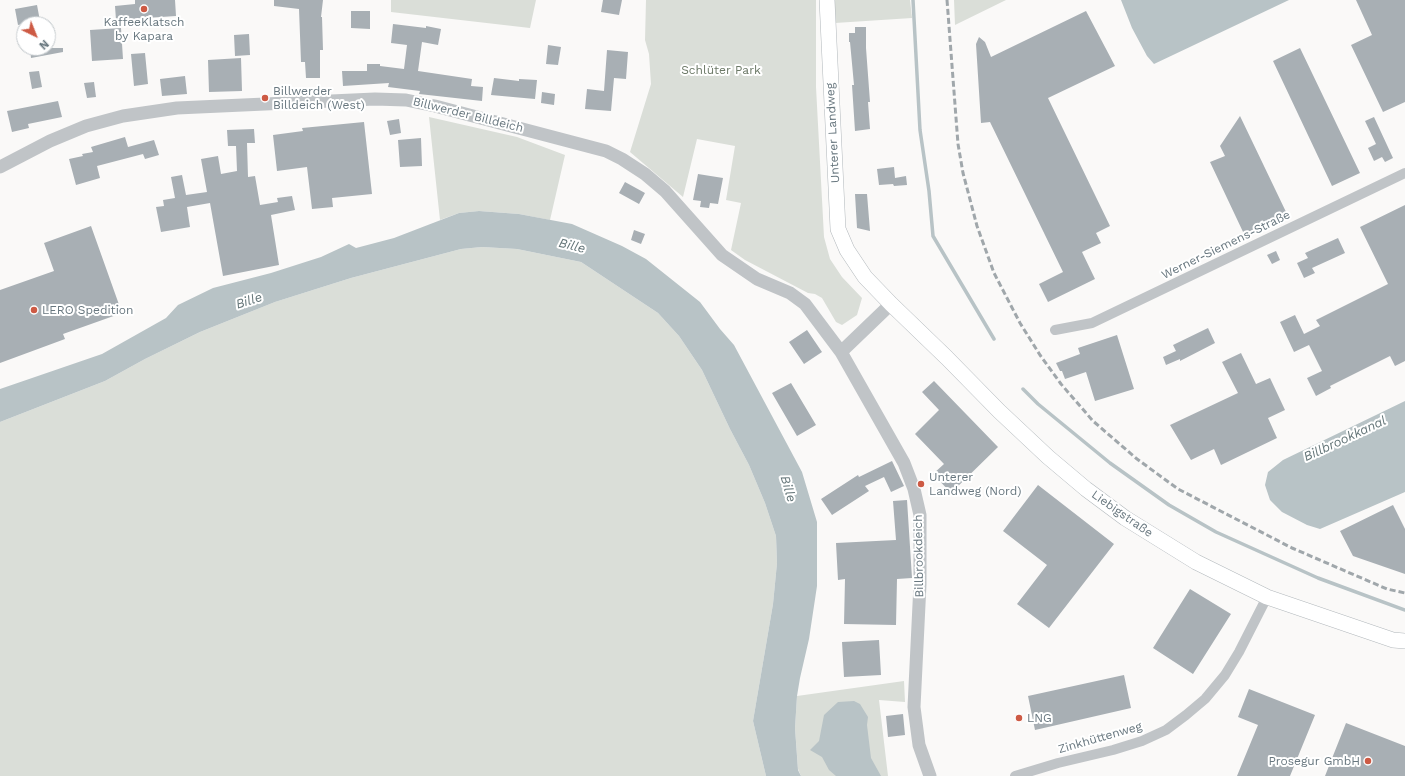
<!DOCTYPE html>
<meta charset="utf-8">
<style>
body{margin:0}
#map{position:relative;width:1405px;height:776px;overflow:hidden;background:#faf9f8;font-family:"Work Sans",sans-serif}
canvas{display:block}
.north{position:absolute;left:16px;top:16px;width:40px;height:40px;box-sizing:border-box;background:#fff;border:1px solid #c3c9cc;border-radius:50%;rotate:137deg;font-size:11px;font-weight:700;line-height:16px;text-align:center;color:#68777f}
.north::after{content:'';display:block;margin:auto;width:14px;height:18px;background:#cd5a44;clip-path:polygon(50% 0,100% 100%,50% 72%,0 100%)}
</style>
<div id="map">
<canvas width="1405" height="776"></canvas>
<div class="north">N</div>
</div>
<script>
const g = document.querySelector('canvas').getContext('2d');
g.lineJoin = 'round';
function paint(path, color) { g.fillStyle = color; g.fill(path, 'evenodd'); }
const toPath = rows => new Path2D(rows.map(r => 'M' + r).join(''));
function trace(path, color, width, dash) { g.strokeStyle = color; g.lineWidth = width; g.lineCap = dash ? 'butt' : 'round'; g.setLineDash(dash || []); g.stroke(path); }
function write(font, color, halo, rows, align = 'center') {
  g.font = font + ' "Work Sans",sans-serif'; g.lineWidth = 4; g.setLineDash([]); g.textBaseline = 'middle'; g.strokeStyle = halo; g.fillStyle = color; for (const [text, x, y, turn = 0] of rows) {
    g.save(); g.translate(x, y); g.rotate((+turn || 0) * Math.PI / 180); g.textAlign = isNaN(turn) ? turn : align; if (halo) g.strokeText(text, 0, 0); g.fillText(text, 0, 0); g.restore();
  }
}
const green = toPath([
 [391,0,536,0,530,28,391,12],
 [646,0,816,0,816,87,824,237,830,259,842,277,862,298,857,315,842,325,836,322,822,298,815,294,808,293,745,260,731,250,741,203,726,200,735,146,697,139,683,197,630,152,651,84,649,54,645,40],
 [835,0,910,0,912,18,835,23],
 [954,0,1006,0,955,25],
 [429,117,517,137,565,155,550,220,519,214,479,211,459,213,440,220],
 [482,247,517,249,581,262,658,313,679,336,702,370,730,429,749,465,765,503,776,536,777,563,773,604,753,721,766,776,0,776,0,422,105,381,145,359,200,332,275,302,351,278,461,249],
 [904,681,905,702,879,700,888,776,801,776,798,769,795,728,797,696]
]);
const water = toPath([
 [1121,0,1289,0,1154,64,1147,56,1132,28],
 [479,211,519,214,572,224,622,246,646,259,700,302,720,329,734,345,802,472,817,522,817,586,809,639,800,678,797,696,795,728,798,770,801,776,766,776,753,721,773,604,777,563,776,536,765,503,749,465,730,429,702,370,679,336,658,313,581,262,517,249,482,247,461,249,351,278,275,302,200,332,145,359,105,381,0,422,0,389,102,354,166,318,178,305,213,288,271,273,321,257,349,244,356,248,394,238,459,213],
 [1405,401,1405,492,1320,529,1307,525,1282,512,1270,500,1265,485,1268,472,1283,460],
 [854,701,860,704,868,717,867,725,871,758,881,776,836,776,829,770,822,757,810,750,819,741,824,715,838,702]
]);
const stream = toPath([
 [913,0,920,130,929,191,933,236,994,339],
 [1023,389,1038,404,1110,463,1169,505,1216,532,1318,578,1405,610]
]);
const building = toPath([
 [135,0,175,0,176,16,116,20,115,6,135,4],
 [274,0,323,0,321,17,322,17,323,50,320,50,320,78,306,78,305,62,301,62,299,9,274,6],
 [603,0,622,0,619,15,601,12],
 [1356,0,1405,0,1405,102,1383,112,1351,45,1372,35],
 [37,5,40,21,18,25,15,9],
 [351,11,370,11,370,29,351,28],
 [1086,11,1115,66,1048,98,1110,226,1096,233,1101,243,1082,252,1095,279,1048,302,1039,284,1063,272,990,122,981,123,976,44,979,37,985,42,991,57],
 [393,24,426,28,426,26,441,29,438,45,422,42,418,71,472,79,471,86,483,87,482,101,419,94,420,91,388,87,389,83,343,86,342,71,367,71,367,64,380,64,380,66,404,69,407,45,391,43],
 [855,27,866,27,866,48,870,102,868,102,870,129,855,131,852,85,854,85,850,42,849,42,849,33,855,33],
 [121,28,123,59,92,61,90,30],
 [249,34,250,55,235,56,234,35],
 [548,45,561,47,558,65,546,64],
 [30,48,63,48,63,52,31,58],
 [1300,48,1360,173,1332,186,1273,61],
 [607,50,628,52,626,79,614,78,611,111,585,109,587,89,604,91],
 [145,53,148,84,134,86,131,54],
 [241,58,242,91,209,92,208,60],
 [39,71,42,87,32,89,29,72],
 [185,76,187,94,162,96,160,79],
 [494,78,519,81,519,79,537,80,535,99,491,95],
 [94,82,96,97,87,98,84,83],
 [542,92,555,94,554,105,541,103],
 [58,101,62,117,28,124,29,128,12,132,7,111],
 [1240,116,1287,214,1244,234,1210,162,1225,156,1220,146],
 [1374,117,1393,158,1385,162,1382,157,1374,161,1368,148,1376,144,1365,121],
 [399,119,401,133,390,135,387,121],
 [364,122,372,194,332,198,333,207,312,209,307,167,277,171,273,135,303,131,302,128],
 [254,129,255,143,247,143,248,177,255,176,260,205,278,202,277,198,292,196,295,210,271,215,279,265,223,276,210,203,187,207,190,227,161,232,156,207,164,206,163,200,175,198,171,177,182,175,186,195,207,192,201,159,218,156,221,174,237,171,236,146,228,146,227,130],
 [125,137,128,147,154,140,159,155,145,159,143,154,97,166,100,178,76,185,69,159,83,156,82,154,93,152,91,147],
 [421,138,422,166,400,167,398,140],
 [894,167,895,178,906,176,907,185,894,186,893,184,879,185,877,169],
 [698,174,723,178,718,204,710,203,709,208,700,207,701,201,693,200],
 [625,182,645,193,639,204,619,193],
 [855,194,867,194,870,231,857,228],
 [1405,205,1405,361,1395,366,1390,356,1330,386,1331,388,1316,396,1307,378,1322,371,1309,345,1294,352,1280,322,1295,315,1304,334,1320,326,1316,320,1388,284,1360,227],
 [91,226,122,313,63,334,65,339,0,363,0,290,54,271,44,243],
 [634,230,645,234,641,244,631,240],
 [1338,238,1345,253,1312,268,1315,273,1304,278,1297,263,1308,258,1305,253],
 [1276,251,1280,260,1272,264,1267,255],
 [1208,328,1215,343,1180,361,1180,359,1166,365,1163,357,1176,351,1173,345],
 [807,330,822,352,804,364,789,342],
 [1117,335,1134,389,1095,401,1086,372,1065,379,1062,371,1060,371,1056,363,1080,354,1078,348],
 [1241,353,1256,384,1270,378,1285,410,1268,418,1277,438,1221,465,1214,449,1191,460,1170,425,1238,393,1222,362],
 [934,381,998,447,951,493,933,474,944,464,915,434,939,410,922,392],
 [791,383,816,425,797,436,772,393],
 [892,461,904,486,891,492,884,477,865,486,869,491,832,515,821,499,858,475,859,477],
 [1038,485,1114,544,1049,628,1017,604,1047,565,1003,531],
 [907,500,912,578,897,579,896,625,844,624,845,579,838,580,836,543,896,540,893,501],
 [1393,505,1405,529,1405,574,1353,556,1340,531],
 [1190,589,1231,614,1193,674,1153,648],
 [879,640,881,675,844,677,842,642],
 [1124,675,1131,708,1035,730,1028,696],
 [1249,689,1315,715,1290,776,1237,776,1258,725,1238,717],
 [903,714,905,735,888,737,886,716],
 [1346,723,1405,746,1405,776,1325,776]
]);
const minor = toPath([
 [1055,330,1092,323,1405,173],
 [1015,776,1058,763,1113,750,1142,741,1166,730,1186,715,1205,699,1225,675,1239,652,1267,597]
]);
const tertiary = toPath([
 [0,167,50,141,86,126,123,116,177,108,375,99,406,100,435,106,606,151,622,159,645,174,665,191,722,255,757,279,790,293,805,304,841,352,904,463,914,489,920,515,920,584,914,707,919,745,930,776],
 [841,352,891,304]
]);
const secondary = toPath([
 [827,0,838,229,847,250,865,277,891,304,947,358,999,411,1048,457,1086,489,1125,518,1196,562,1267,597,1393,640,1405,641]
]);
const rail = toPath([
 [947,0,958,144,963,173,977,226,994,273,1020,323,1040,355,1061,384,1093,421,1137,459,1178,489,1292,548,1387,589,1405,593]
]);
const markers = [
 [144,9,4,"#cd5a44"],
 [265,98,4,"#cd5a44"],
 [34,310,4,"#cd5a44"],
 [921,484,4,"#cd5a44"],
 [1019,718,4,"#cd5a44"],
 [1368,761,4,"#cd5a44"]
];
const poiNames = [
 ["KaffeeKlatsch",144,22,"center"],
 ["by Kapara",144,36,"center"],
 ["Billwerder",273,91],
 ["Billdeich (West)",273,105],
 ["LERO Spedition",42,310],
 ["Unterer",929,477],
 ["Landweg (Nord)",929,491],
 ["LNG",1027,718],
 ["Prosegur GmbH",1360,761,"right"]
];
const parkNames = [
 ["Schlüter Park",721,70]
];
const streetNames = [
 ["Billwerder Billdeich",468,115,14],
 ["Unterer Landweg",833,133,-93],
 ["Werner-Siemens-Straße",1226,245,-26],
 ["Liebigstraße",1122,514,35],
 ["Billbrookdeich",919,556,-91],
 ["Zinkhüttenweg",1100,738,-16]
];
const waterNames = [
 ["Bille",572,246,14],
 ["Bille",249,301,-18],
 ["Billbrookkanal",1345,439,-25],
 ["Bille",788,489,74]
];
paint(green, '#daded8');
paint(water, '#b8c3c6');
trace(stream, '#b8c3c6', 3.5);
paint(building, '#a8afb4');
trace(secondary, '#b2b8bc', 16);
trace(minor, '#c0c4c7', 10);
trace(tertiary, '#c0c4c7', 13);
trace(secondary, '#fff', 15);
trace(rail, '#a0a7ab', 3, [6, 3]);
for (const [x, y, r, color] of markers) { const dot = new Path2D(); dot.arc(x, y, r, 0, 2 * Math.PI); g.fillStyle = color; g.fill(dot); trace(dot, '#fff', 1.5); }
write('12px', '#68777f', '#fff', poiNames, 'left');
write('12px', '#6b7866', '#fff', parkNames);
write('12px', '#68777f', '#fff', streetNames);
write('italic 13px', '#647578', '#fff', waterNames);
</script>
